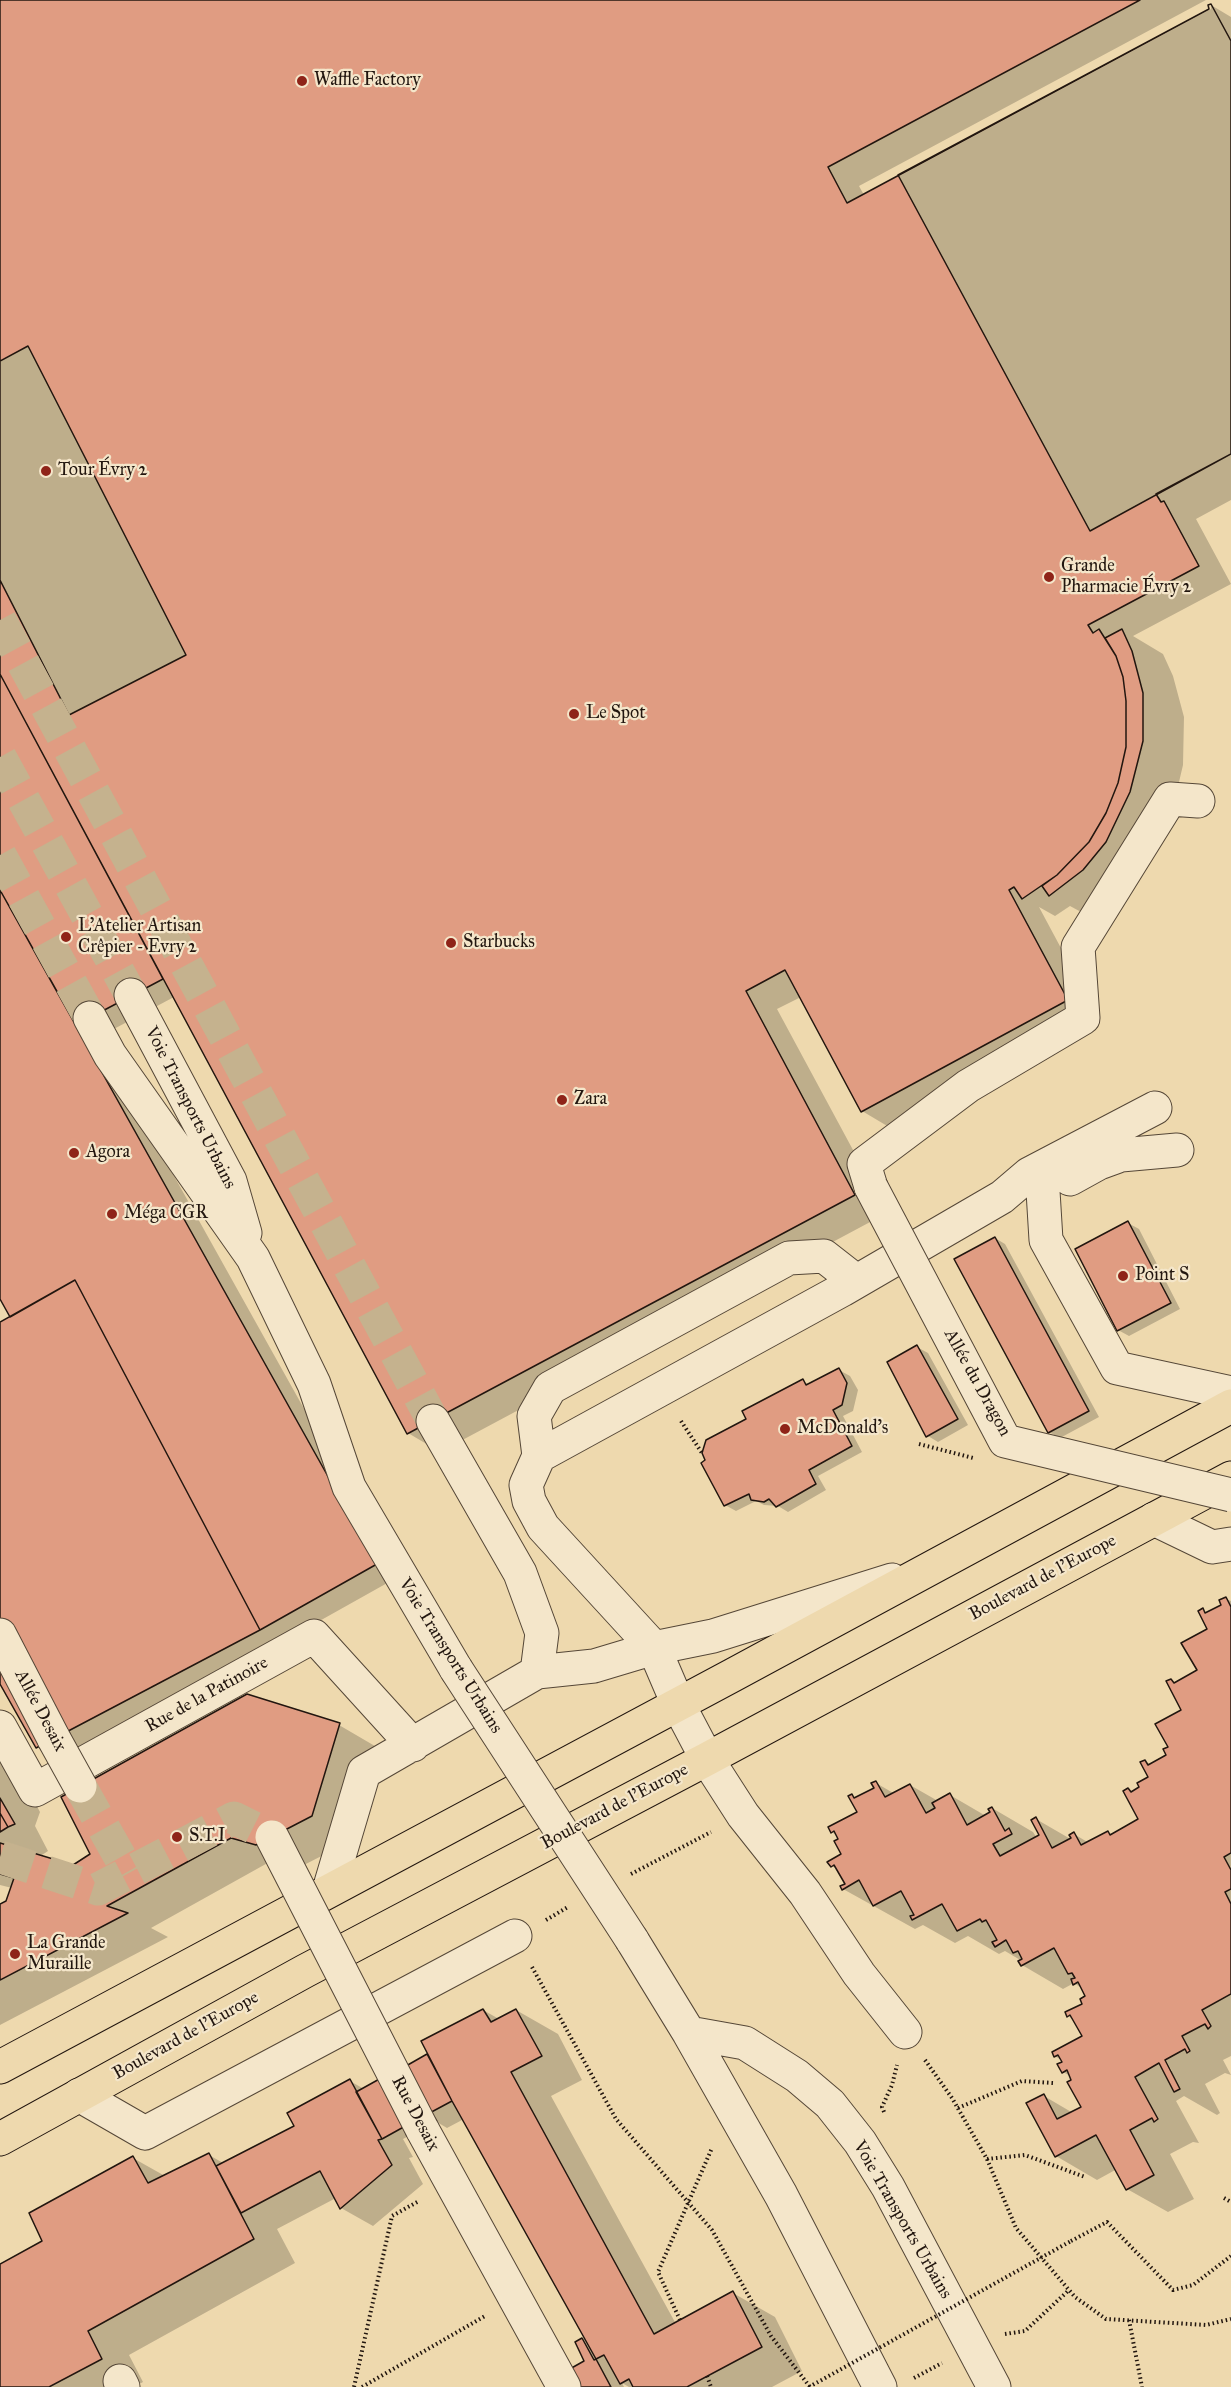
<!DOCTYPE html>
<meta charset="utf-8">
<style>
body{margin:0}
canvas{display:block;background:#eed9ae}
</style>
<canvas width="1231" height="2387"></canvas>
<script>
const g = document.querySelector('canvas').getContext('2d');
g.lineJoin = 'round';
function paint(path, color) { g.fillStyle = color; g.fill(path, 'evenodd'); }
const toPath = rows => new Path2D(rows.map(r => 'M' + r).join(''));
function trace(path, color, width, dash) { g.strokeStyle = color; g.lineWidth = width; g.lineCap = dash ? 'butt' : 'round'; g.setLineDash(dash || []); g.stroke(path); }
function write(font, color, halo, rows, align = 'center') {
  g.font = font + ' "IM FELL Great Primer",serif'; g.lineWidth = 4.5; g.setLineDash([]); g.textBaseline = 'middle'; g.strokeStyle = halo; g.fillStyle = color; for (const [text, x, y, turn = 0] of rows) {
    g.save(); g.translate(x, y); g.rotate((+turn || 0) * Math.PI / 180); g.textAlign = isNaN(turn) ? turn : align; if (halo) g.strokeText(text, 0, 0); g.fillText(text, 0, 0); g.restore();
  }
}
const shadow = toPath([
 [0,0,1206,0,859,186,864,195,1211,9,1211,5,1231,17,1231,500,1196,519,1231,584,1133,636,1163,654,1173,676,1184,717,1183,765,1171,816,1092,918,1070,906,1055,916,1039,907,1099,1019,894,1130,862,1111,801,997,777,1009,887,1213,440,1452,408,1433,174,997,97,1038,398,1577,282,1642,59,1760,37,1747,0,1681,0,1324,12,1317,0,1296],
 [1128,1223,1139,1229,1180,1309,1129,1336,1118,1330],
 [995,1238,1005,1244,1099,1417,1060,1438,1049,1432],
 [917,1347,928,1353,968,1425,938,1442,928,1436],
 [839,1370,850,1376,858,1390,853,1411,843,1416,862,1452,818,1476,826,1490,788,1512,778,1506,764,1505,756,1501,736,1511,725,1505,748,1419,803,1381,810,1385],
 [1226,1599,1231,1601,1231,2056,1223,2060,1231,2075,1225,2073,1205,2084,1220,2113,1217,2115,1184,2096,1176,2101,1199,2143,1193,2142,1170,2154,1194,2199,1168,2212,1127,2189,1117,2169,1097,2180,1056,2156,1044,2096,1073,2113,1083,2107,1072,2077,1063,2072,1064,2062,1055,2056,1084,2036,1074,2020,1068,2016,1084,2004,1087,1996,1083,1989,1074,1983,1063,1989,1022,1965,1022,1961,1005,1951,999,1954,968,1936,955,1943,923,1925,915,1929,843,1889,847,1885,839,1870,832,1866,843,1855,840,1839,832,1832,859,1812,852,1796,857,1799,876,1789,876,1783,895,1794,910,1785,938,1801,950,1795,986,1816,992,1813,992,1808,1033,1832,1037,1838,1041,1836,1036,1819,1074,1841,1074,1834,1089,1843,1108,1832,1113,1835,1140,1820,1128,1789,1133,1792,1150,1777,1145,1761,1151,1765,1168,1756,1183,1711,1171,1680,1176,1683,1199,1671,1209,1629,1202,1610,1208,1613,1223,1605],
 [1162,2053,1172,2071,1169,2071],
 [339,1725,380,1749,353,1840,298,1868,273,1860,151,1928,168,1937,0,2025,0,1906,8,1902,12,1888,0,1885,0,1737,40,1812,35,1826,48,1851,39,1857,73,1867],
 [483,2010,499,2019,516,2010,558,2034,582,2080,551,2096,676,2324,733,2293,775,2317,802,2371,772,2387,629,2387,622,2383,624,2387,579,2387,586,2362,577,2343,584,2338,464,2119,447,2128,425,2115,427,2056],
 [350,2081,364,2089,418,2131,403,2139,413,2157,409,2158,423,2184,373,2226,341,2208,336,2198,277,2229,295,2263,129,2355,143,2382,134,2387,0,2387,0,2265,44,2242,133,2158,165,2176,209,2155,225,2164,296,2126]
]);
const building = toPath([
 [0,0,1140,0,828,167,847,203,1209,9,1208,5,1211,4,1231,41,1231,454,1156,494,1161,502,1164,501,1199,566,1088,625,1093,633,1099,629,1116,656,1123,677,1126,701,1126,747,1118,783,1106,813,1089,842,1057,875,1022,899,1014,887,1009,890,1068,1000,861,1112,785,970,746,991,855,1195,407,1434,0,674,0,0],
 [1211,4,1231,41,1231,454,1090,531,898,175,1209,9,1208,5,1211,4],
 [28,346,186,655,69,715,0,580,0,361,28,346],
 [1122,629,1132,651,1143,693,1143,741,1130,792,1106,842,1083,870,1049,896,1042,886,1057,875,1089,842,1106,813,1118,783,1126,747,1126,701,1123,677,1116,656,1105,638,1122,629],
 [0,674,163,979,76,1025,0,890,0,674],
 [0,890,377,1564,260,1630,75,1280,10,1317,0,1299,0,890],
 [1128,1221,1171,1303,1117,1331,1075,1249,1128,1221],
 [995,1237,1089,1411,1048,1433,954,1259,995,1237],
 [75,1280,260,1630,36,1748,0,1684,0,1322,75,1280],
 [917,1345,958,1419,926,1437,887,1362,917,1345],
 [839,1368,847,1383,842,1405,833,1410,852,1446,809,1470,816,1484,776,1507,769,1499,764,1502,751,1500,749,1494,724,1506,701,1463,705,1460,702,1453,706,1440,746,1419,742,1411,803,1379,806,1385,839,1368],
 [1226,1597,1231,1607,1231,1853,1224,1857,1231,1870,1231,1889,1225,1892,1231,1904,1231,1994,1202,2010,1211,2026,1208,2029,1205,2024,1182,2036,1190,2051,1187,2053,1185,2049,1165,2060,1180,2089,1174,2092,1159,2063,1135,2077,1158,2119,1154,2122,1152,2118,1130,2130,1154,2175,1126,2190,1096,2135,1055,2157,1026,2103,1044,2094,1057,2119,1081,2107,1067,2082,1071,2080,1067,2070,1062,2073,1057,2064,1062,2062,1058,2055,1054,2057,1052,2052,1082,2036,1070,2015,1067,2017,1065,2012,1082,2004,1080,1999,1085,1996,1078,1982,1073,1985,1071,1979,1075,1978,1072,1973,1068,1974,1054,1948,1021,1966,1018,1961,1022,1959,1018,1951,1013,1953,1006,1940,995,1947,992,1942,997,1940,986,1920,982,1922,980,1919,957,1931,942,1904,912,1920,910,1916,914,1915,901,1891,873,1906,859,1880,842,1890,840,1886,845,1884,834,1865,831,1867,827,1862,841,1854,834,1841,838,1839,834,1831,831,1833,828,1827,857,1812,848,1796,852,1794,854,1798,874,1788,871,1783,876,1781,885,1797,910,1784,926,1813,935,1808,932,1803,950,1793,967,1825,990,1812,988,1809,992,1807,1005,1831,1009,1828,1012,1834,993,1844,1000,1856,1039,1835,1031,1820,1036,1817,1052,1848,1071,1838,1069,1835,1074,1832,1081,1845,1108,1831,1110,1835,1138,1819,1123,1791,1128,1788,1131,1792,1139,1787,1137,1783,1148,1777,1140,1762,1145,1760,1148,1765,1166,1755,1163,1749,1168,1747,1155,1724,1181,1710,1166,1681,1171,1679,1174,1683,1197,1670,1181,1643,1207,1629,1198,1611,1203,1608,1205,1613,1221,1605,1219,1600,1226,1597],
 [247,1694,340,1723,312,1816,256,1845,231,1838,107,1906,128,1913,0,1980,0,1904,6,1901,14,1878,0,1874,0,1843,73,1865,90,1854,61,1797,247,1694],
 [0,1798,15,1824,8,1827,0,1813,0,1798],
 [0,1813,8,1827,0,1832,0,1813],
 [483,2009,491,2022,516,2009,542,2056,511,2072,654,2334,733,2291,762,2347,687,2387,633,2387,629,2379,620,2384,604,2355,596,2359,452,2101,421,2041,483,2009],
 [427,2054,452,2101,424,2116,399,2070,427,2054],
 [383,2077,409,2124,382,2139,356,2092,383,2077],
 [350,2079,382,2139,378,2140,392,2165,340,2209,320,2171,241,2213,216,2166,294,2126,287,2113,350,2079],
 [209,2153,254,2239,88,2331,102,2359,49,2387,0,2387,0,2264,42,2241,29,2213,133,2156,148,2183,209,2153],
 [582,2338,594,2360,596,2359,611,2387,577,2387,568,2370,584,2361,575,2342,582,2338]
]);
const minorTunnel = toPath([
 [0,620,433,1421],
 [0,757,131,995],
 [0,855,90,1018],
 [80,1786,129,1873],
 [0,1857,98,1889,234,1818,272,1837]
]);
const path = toPath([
 [681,1421,702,1453],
 [919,1444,973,1458],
 [631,1874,711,1832],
 [546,1920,568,1907],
 [532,1967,616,2119,712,2230,771,2336,810,2387],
 [925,2060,952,2098,987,2159,1016,2228,1075,2297,1106,2319,1206,2325,1231,2319],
 [958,2108,1022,2081,1053,2083],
 [884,2112,882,2107,892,2085,897,2065],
 [987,2159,1025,2155,1085,2177],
 [1224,2198,1231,2202],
 [1071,2241,1107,2222,1173,2290,1193,2285,1231,2256],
 [680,2320,658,2272,712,2148],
 [1129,2320,1142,2387],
 [1005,2334,1025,2331,1069,2290],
 [707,2376,711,2387],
 [914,2378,942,2363],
 [354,2387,392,2216,419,2201],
 [362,2387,485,2316]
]);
const minor = toPath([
 [131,995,230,1181,245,1233],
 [90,1018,110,1055,253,1258,314,1384,349,1487,456,1669],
 [1070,1179,1099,1163,1121,1155,1177,1150],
 [871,1187,864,1164,968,1086,1083,1018,1078,947,1170,799,1198,801],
 [1043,1191,1046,1240,1117,1368,1231,1393],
 [856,1281,824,1256,789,1258,550,1388,534,1416,539,1456,526,1485,529,1501,543,1527,654,1648,678,1704,707,1759,743,1815,805,1893,859,1974,905,2032],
 [539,1456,842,1290,1002,1197,1029,1174,1155,1108],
 [1154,1519,1212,1547,1231,1544],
 [0,1635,54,1739],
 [537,1672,594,1666,654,1648,713,1636,892,1580],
 [0,1727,35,1790,314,1636,413,1745],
 [329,1890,364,1772,537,1672,542,1633,520,1573,433,1421],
 [632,1940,689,2033,781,2195,880,2387],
 [689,2033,745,2043,797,2076,830,2104,860,2142,888,2187,994,2387],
 [79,2095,145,2133,515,1936],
 [422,2129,564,2387],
 [120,2381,123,2387]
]);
const major = toPath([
 [0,2067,733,1675,1231,1406],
 [0,2139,305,1971,707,1759,1231,1478]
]);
const pathBridge = toPath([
 [809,2387,1071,2241]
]);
const minorBridge = toPath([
 [871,1187,1005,1441,1231,1495],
 [456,1669,632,1940],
 [54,1739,80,1786],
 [272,1837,422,2129]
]);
const markers = [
 [302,81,6,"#8f2418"],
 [46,471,6,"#8f2418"],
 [1049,577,6,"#8f2418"],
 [574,714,6,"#8f2418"],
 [66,937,6,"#8f2418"],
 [451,943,6,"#8f2418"],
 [562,1100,6,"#8f2418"],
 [74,1153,6,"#8f2418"],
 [112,1214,6,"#8f2418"],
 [1123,1276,6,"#8f2418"],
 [785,1429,6,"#8f2418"],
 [177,1837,6,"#8f2418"],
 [15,1954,6,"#8f2418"]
];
const poiNames = [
 ["Waffle Factory",314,81],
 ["Tour Évry 2",58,471],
 ["Grande",1061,567],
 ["Pharmacie Évry 2",1061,588],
 ["Le Spot",586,714],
 ["L'Atelier Artisan",78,927],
 ["Crêpier - Evry 2",78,948],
 ["Starbucks",463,943],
 ["Zara",574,1100],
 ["Agora",86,1153],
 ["Méga CGR",124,1214],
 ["Point S",1135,1276],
 ["McDonald's",797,1429],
 ["S.T.I",189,1837],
 ["La Grande",27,1944],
 ["Muraille",27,1965]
];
const streetNames = [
 ["Voie Transports Urbains",190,1108,63],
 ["Allée du Dragon",977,1383,61],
 ["Boulevard de l'Europe",1043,1578,-28],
 ["Voie Transports Urbains",450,1656,58],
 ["Rue de la Patinoire",207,1695,-29],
 ["Allée Desaix",40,1711,62],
 ["Boulevard de l'Europe",615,1807,-28],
 ["Boulevard de l'Europe",186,2036,-29],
 ["Rue Desaix",415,2114,62],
 ["Voie Transports Urbains",902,2220,60]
];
paint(shadow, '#0003');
paint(building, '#e09c82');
trace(building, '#22160f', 1.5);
trace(minorTunnel, '#c5b28e', 33, [33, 16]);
trace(minor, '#554737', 35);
trace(major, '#22160f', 35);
trace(path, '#22160f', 4, [1.5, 3]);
trace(minor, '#f4e6ca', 33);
trace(major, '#eed9ae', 33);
trace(minorBridge, '#554737', 35, []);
trace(pathBridge, '#22160f', 4, [1.5, 3]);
trace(minorBridge, '#f4e6ca', 33);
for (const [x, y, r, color] of markers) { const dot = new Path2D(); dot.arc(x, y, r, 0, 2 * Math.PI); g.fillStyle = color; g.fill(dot); trace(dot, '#f4e6ca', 2); }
write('18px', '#22160f', '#f4e6ca', poiNames, 'left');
write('18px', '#22160f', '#f4e6ca', streetNames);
</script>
